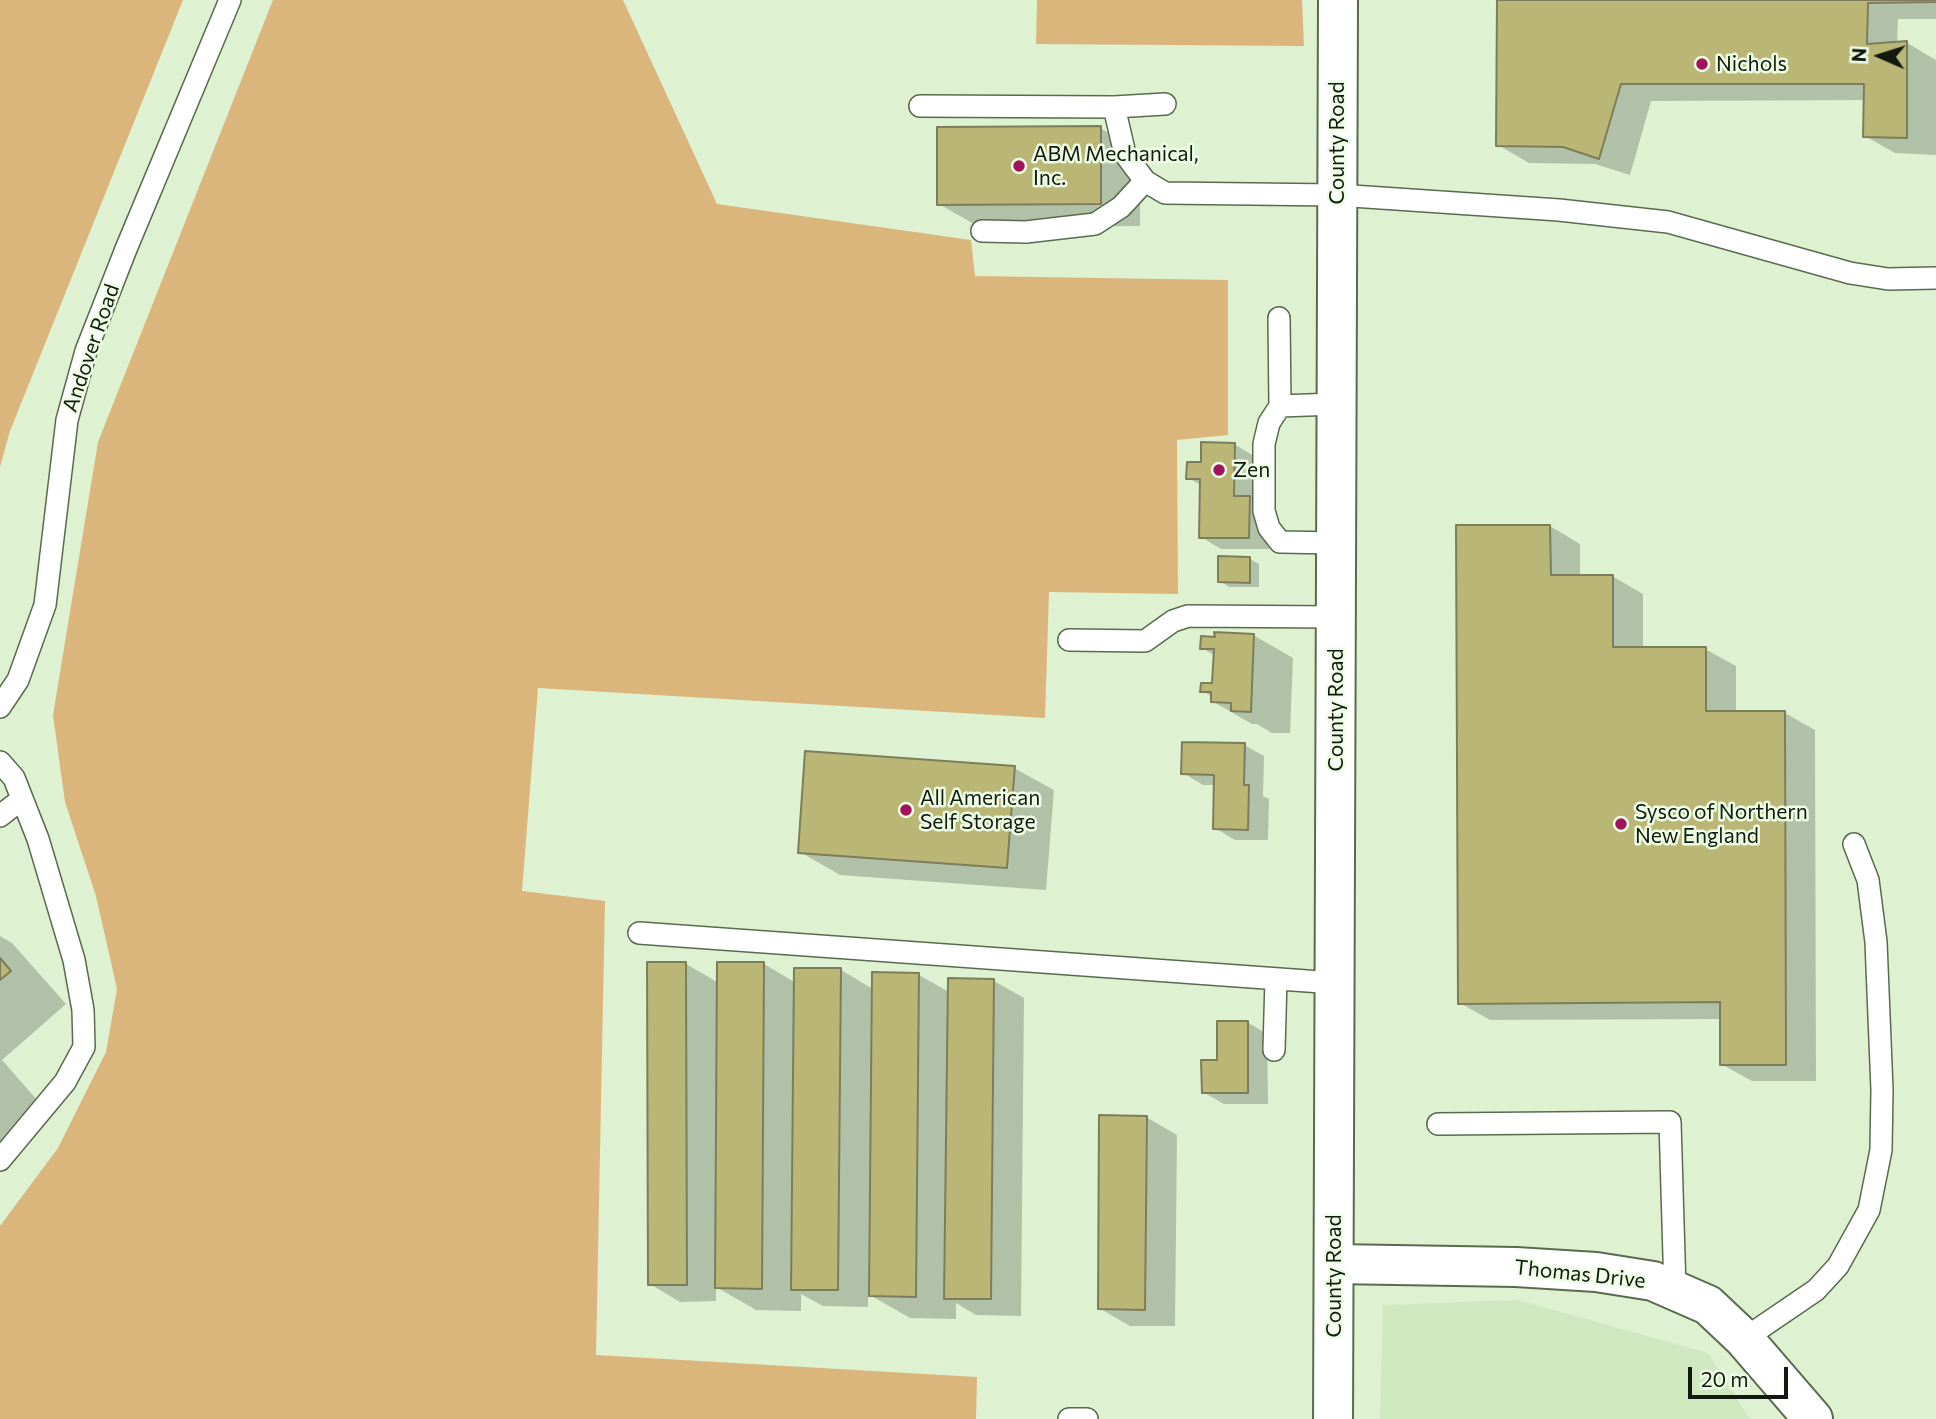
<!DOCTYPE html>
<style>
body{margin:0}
#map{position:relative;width:1936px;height:1419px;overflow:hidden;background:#def2d2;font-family:Commissioner,sans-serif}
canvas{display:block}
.north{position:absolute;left:1845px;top:21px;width:70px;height:70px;-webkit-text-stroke:5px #eefee4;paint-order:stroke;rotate:273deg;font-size:19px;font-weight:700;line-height:28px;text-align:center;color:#12190e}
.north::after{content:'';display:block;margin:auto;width:24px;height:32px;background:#12190e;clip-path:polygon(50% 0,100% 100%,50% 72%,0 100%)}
.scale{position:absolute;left:1688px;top:1367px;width:100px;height:32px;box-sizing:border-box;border:4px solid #12190e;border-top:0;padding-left:9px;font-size:21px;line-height:24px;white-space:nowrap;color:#12190e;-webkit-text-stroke:5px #eefee4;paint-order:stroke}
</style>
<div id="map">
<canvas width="1936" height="1419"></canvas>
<div class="north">N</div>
<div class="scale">20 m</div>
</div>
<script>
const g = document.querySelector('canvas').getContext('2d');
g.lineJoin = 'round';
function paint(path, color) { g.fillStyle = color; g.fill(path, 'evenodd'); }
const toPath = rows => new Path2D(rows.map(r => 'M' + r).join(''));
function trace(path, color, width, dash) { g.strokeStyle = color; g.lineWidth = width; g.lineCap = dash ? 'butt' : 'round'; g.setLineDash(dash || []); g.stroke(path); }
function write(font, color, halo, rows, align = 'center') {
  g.font = font + ' Commissioner,sans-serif'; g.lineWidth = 5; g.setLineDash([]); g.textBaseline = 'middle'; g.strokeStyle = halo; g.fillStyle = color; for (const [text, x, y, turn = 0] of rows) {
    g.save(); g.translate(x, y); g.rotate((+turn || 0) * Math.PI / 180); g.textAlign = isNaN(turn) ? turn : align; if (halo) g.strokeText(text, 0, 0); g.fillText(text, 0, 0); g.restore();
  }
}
const built = toPath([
 [1518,1300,1708,1353,1750,1419,1380,1419,1383,1305]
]);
const forest = toPath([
 [0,0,183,0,10,431,0,467],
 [273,0,623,0,717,204,971,240,975,276,1228,280,1228,435,1177,440,1178,594,1049,592,1045,718,538,688,522,891,605,901,596,1355,977,1377,976,1419,0,1419,0,1226,58,1148,106,1052,117,989,96,896,65,802,53,715,98,442],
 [1037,0,1302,0,1304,46,1036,44]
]);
const shadow = toPath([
 [1499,0,1936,0,1936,19,1898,19,1897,44,1907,43,1936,60,1936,155,1895,153,1865,136,1866,100,1651,101,1630,175,1595,164,1529,163,1498,145],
 [1100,128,1140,151,1140,226,979,227,939,204],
 [1234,444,1254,456,1270,510,1269,549,1221,549,1201,537,1201,485,1188,478,1202,464],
 [1550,526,1580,544,1580,577,1612,576,1643,594,1643,649,1705,649,1736,666,1736,713,1785,713,1815,730,1816,1081,1752,1081,1721,1064,1721,1019,1490,1020,1460,1003],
 [1250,559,1259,564,1259,587,1229,587,1220,581],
 [1253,635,1293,658,1290,733,1272,733,1257,724,1252,724,1212,701,1213,697,1202,691,1214,685,1215,656,1202,648],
 [1244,745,1264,756,1263,796,1269,799,1268,840,1235,840,1215,828,1215,785,1203,785,1183,773],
 [1014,768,1054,790,1046,890,840,875,800,852],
 [0,936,12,943,66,1004,2,1060,45,1109,0,1150],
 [686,964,719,983,764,964,796,983,841,970,873,989,919,975,949,992,994,981,1024,998,1021,1316,976,1315,956,1303,956,1319,910,1318,868,1294,868,1307,823,1306,801,1294,801,1311,756,1310,716,1287,716,1301,680,1302,650,1284],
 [1247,1022,1267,1034,1268,1104,1224,1104,1203,1092,1219,1061],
 [1146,1117,1177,1135,1175,1326,1130,1326,1099,1308]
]);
const building = toPath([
 [1497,0,1936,0,1936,2,1868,3,1867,44,1907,41,1907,138,1863,137,1864,84,1621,84,1599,159,1563,147,1496,146,1497,0],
 [1101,126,1101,204,937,205,937,127,1101,126],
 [1201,442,1235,443,1234,496,1250,496,1249,538,1199,538,1200,479,1186,479,1187,462,1201,462,1201,442],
 [1456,525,1550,525,1551,575,1613,575,1613,647,1706,647,1706,711,1785,711,1786,1065,1720,1065,1720,1002,1458,1004,1456,525],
 [1218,556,1250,557,1250,583,1218,582,1218,556],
 [1214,632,1254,634,1251,712,1231,711,1231,703,1211,702,1211,692,1200,692,1201,683,1212,683,1214,649,1200,649,1201,636,1215,637,1214,632],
 [1182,742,1245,743,1244,785,1249,785,1248,830,1213,829,1214,775,1181,774,1182,742],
 [805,751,1015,766,1007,868,798,853,805,751],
 [0,958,11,971,0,980,0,958],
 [647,962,686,962,687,1285,648,1285,647,962],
 [717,962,764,962,762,1289,715,1288,717,962],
 [794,968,841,968,838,1290,791,1290,794,968],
 [872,972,919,973,916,1297,869,1296,872,972],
 [948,978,994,979,991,1299,944,1299,948,978],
 [1217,1021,1248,1021,1248,1093,1202,1093,1201,1060,1217,1060,1217,1021],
 [1099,1115,1147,1116,1145,1310,1098,1309,1099,1115]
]);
const service = toPath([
 [920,106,1114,107,1165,104],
 [1114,107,1125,154,1145,181,1165,193,1337,195,1559,210,1668,222,1850,273,1888,279,1936,278],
 [982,231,1026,232,1095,224,1121,207,1145,181],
 [1279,318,1280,406],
 [1336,543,1280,542,1269,528,1264,511,1264,444,1269,423,1280,406,1336,404],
 [1069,640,1145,641,1173,621,1188,616,1336,617],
 [0,707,18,680,45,605,67,420,86,351,126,249,230,0],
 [0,762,14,778,38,839,74,960,83,1010,84,1047,65,1082,0,1160],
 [0,816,22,799],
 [639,933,1335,983],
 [1274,1050,1276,979],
 [1438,1124,1670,1122,1675,1290],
 [1744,1339,1816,1290,1838,1266,1869,1210,1881,1150,1882,1090,1876,942,1868,880,1854,844],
 [1069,1419,1087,1419]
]);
const minor = toPath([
 [1334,1264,1516,1267,1596,1272,1653,1281,1708,1305,1744,1339,1813,1419]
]);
const secondary = toPath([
 [1333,1419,1338,0]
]);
const markers = [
 [1702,64,7,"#a0145e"],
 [1019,166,7,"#a0145e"],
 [1219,470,7,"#a0145e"],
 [906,810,7,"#a0145e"],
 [1621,824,7,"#a0145e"]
];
const poiNames = [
 ["Nichols",1716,64],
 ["ABM Mechanical,",1033,154],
 ["Inc.",1033,178],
 ["Zen",1233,470],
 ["All American",920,798],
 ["Self Storage",920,822],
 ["Sysco of Northern",1635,812],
 ["New England",1635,836]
];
const streetNames = [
 ["County Road",1337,143,-90],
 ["Andover Road",91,348,-71],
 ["County Road",1336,710,-90],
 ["Thomas Drive",1580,1274,6],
 ["County Road",1334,1276,-90]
];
paint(built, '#cfe8c0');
paint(forest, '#dab67d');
paint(shadow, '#0003');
paint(building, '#b9b676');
trace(building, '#7e7d5b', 2);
trace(service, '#596b4e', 24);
trace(minor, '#596b4e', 42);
trace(secondary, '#596b4e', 42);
trace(service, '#fff', 21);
trace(minor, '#fff', 38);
trace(secondary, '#fff', 38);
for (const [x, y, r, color] of markers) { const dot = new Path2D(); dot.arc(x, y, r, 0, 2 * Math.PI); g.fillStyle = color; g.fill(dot); trace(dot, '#eefee4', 2.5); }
write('21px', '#12190e', '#eefee4', poiNames, 'left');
write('21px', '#12190e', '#eefee4', streetNames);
</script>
